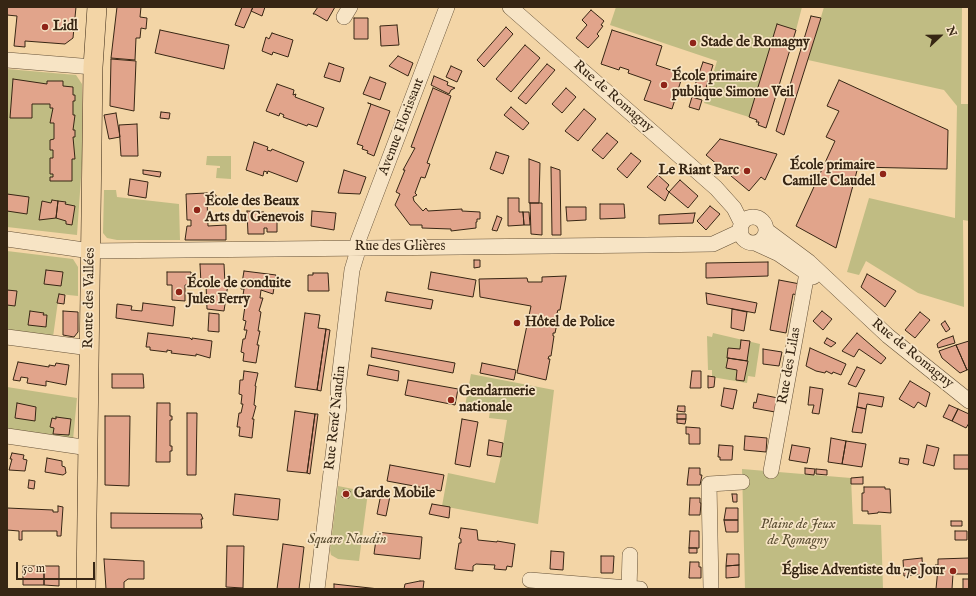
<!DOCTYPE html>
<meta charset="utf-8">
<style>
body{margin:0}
#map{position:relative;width:976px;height:596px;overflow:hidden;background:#f3d5a6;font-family:"IM FELL English",serif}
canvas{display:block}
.frame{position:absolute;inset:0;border:8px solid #372614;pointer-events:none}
.north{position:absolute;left:920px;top:16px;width:40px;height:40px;-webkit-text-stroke:3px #f7e4c5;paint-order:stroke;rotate:68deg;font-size:11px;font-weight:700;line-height:16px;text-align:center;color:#372614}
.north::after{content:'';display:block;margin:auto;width:14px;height:18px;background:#372614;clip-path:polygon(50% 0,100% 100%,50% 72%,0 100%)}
.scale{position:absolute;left:16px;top:562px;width:79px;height:18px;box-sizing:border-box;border:2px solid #372614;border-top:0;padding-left:5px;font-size:12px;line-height:14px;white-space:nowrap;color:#372614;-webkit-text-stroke:3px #f7e4c5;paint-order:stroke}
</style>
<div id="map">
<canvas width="976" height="596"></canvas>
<div class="frame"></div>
<div class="north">N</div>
<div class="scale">50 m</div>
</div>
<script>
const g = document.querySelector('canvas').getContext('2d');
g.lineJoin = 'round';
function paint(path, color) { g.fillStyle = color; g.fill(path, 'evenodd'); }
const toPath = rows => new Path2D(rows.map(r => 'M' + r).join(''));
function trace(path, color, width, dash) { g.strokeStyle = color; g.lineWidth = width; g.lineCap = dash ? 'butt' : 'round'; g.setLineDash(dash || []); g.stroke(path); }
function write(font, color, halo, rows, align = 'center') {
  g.font = font + ' "IM FELL English",serif'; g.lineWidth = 3.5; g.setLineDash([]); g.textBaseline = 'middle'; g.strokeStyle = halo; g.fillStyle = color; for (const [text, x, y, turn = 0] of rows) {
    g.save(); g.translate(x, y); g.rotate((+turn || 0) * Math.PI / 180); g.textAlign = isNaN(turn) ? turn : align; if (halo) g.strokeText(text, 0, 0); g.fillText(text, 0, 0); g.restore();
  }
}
const green = toPath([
 [616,7,802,7,796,30,777,24,749,117,704,103,717,61,610,25],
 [824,7,962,7,961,104,969,104,969,221,963,220,964,307,918,293,866,261,859,275,847,272,869,198,955,218,957,106,944,90,808,60],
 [7,69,76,75,82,84,82,163,77,235,7,227],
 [207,156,231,156,231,179,216,178,217,168,220,168,220,166,206,165],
 [104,190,116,190,117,197,179,204,180,240,117,240,107,238,103,233],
 [7,251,73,259,78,267,78,296,59,294,53,337,7,331],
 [713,333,760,344,755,377,748,376,747,383,712,377,712,370,708,370,707,336,712,337],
 [471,374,554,390,538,524,442,506,448,473,495,483,501,457,507,420,489,418,490,411,465,406],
 [7,387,77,398,73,440,7,430],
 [742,469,851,478,853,524,881,525,883,589,745,589],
 [338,486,368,492,359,561,338,559,331,555,330,550]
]);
const building = toPath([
 [7,7,76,7,73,38,65,44,25,41,25,47,14,46,17,16,7,15,7,7],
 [117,7,141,7,140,17,147,18,146,29,141,28,140,38,136,38,135,60,111,58,117,7],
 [242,7,253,7,244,28,235,25,242,7],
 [253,7,265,7,262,16,251,11,253,7],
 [318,7,335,7,327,21,315,14,313,14,318,7],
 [591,10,604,21,601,25,603,26,597,34,599,36,588,48,576,38,587,25,582,20,591,10],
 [811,16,821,18,784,135,776,131,811,16],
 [354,18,368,18,368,39,354,39,354,18],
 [777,24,796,30,766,128,758,125,759,122,756,122,757,120,749,117,777,24],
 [397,25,399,45,381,46,380,26,397,25],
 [506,27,513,34,484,67,477,60,506,27],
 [160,30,229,45,224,69,155,53,160,30],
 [612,30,662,46,656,65,683,74,672,109,644,100,651,81,628,73,629,70,620,67,619,70,601,64,612,30],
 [272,33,293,40,288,57,273,52,272,55,262,51,266,37,269,39,272,33],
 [525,45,540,58,511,92,496,79,525,45],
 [398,56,413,63,408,76,389,66,398,56],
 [111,59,136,61,134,111,110,106,111,59],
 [703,62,713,65,705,91,694,88,703,62],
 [329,63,344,68,340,82,324,77,329,63],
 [547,64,555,70,526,104,518,98,547,64],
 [451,66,462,71,457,82,446,77,451,66],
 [434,76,448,82,447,85,455,88,451,90,449,94,431,85,434,76],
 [370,77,386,83,380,100,363,94,370,77],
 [13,79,47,84,47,81,63,81,63,86,73,87,73,95,75,95,75,101,73,101,73,115,75,115,73,130,75,130,75,137,73,137,75,159,72,159,72,181,50,181,50,177,53,177,53,174,50,174,50,158,53,158,53,150,50,150,50,140,54,139,54,123,50,123,53,108,50,108,50,104,32,104,32,118,10,118,13,79],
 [839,80,948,130,947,169,858,167,836,248,796,226,835,141,826,137,839,111,827,106,839,80],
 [277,84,294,90,293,95,296,94,295,97,324,108,317,127,308,124,307,126,283,117,284,115,280,113,279,116,266,111,277,84],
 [433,88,451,96,427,163,430,164,425,178,421,177,415,193,417,195,413,197,414,201,423,211,426,208,428,211,462,209,462,211,480,212,480,219,477,219,477,222,476,222,476,228,451,231,451,229,422,228,422,225,410,225,395,205,400,194,396,192,405,170,403,170,415,148,411,147,433,88],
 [566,88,576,97,562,113,552,104,566,88],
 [692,97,702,100,699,110,689,107,692,97],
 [368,103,390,111,374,156,367,153,368,151,362,149,363,146,357,144,371,104,368,103],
 [511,107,529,123,523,130,504,115,511,107],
 [584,109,596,119,578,141,565,131,584,109],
 [161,112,170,113,169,119,160,118,161,112],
 [116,113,120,137,109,139,104,115,116,113],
 [137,124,138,156,121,156,119,125,137,124],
 [607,133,618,142,603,159,592,150,607,133],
 [720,139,777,154,765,180,761,177,749,191,706,155,720,139],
 [254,142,268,147,267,150,271,151,272,149,304,162,297,182,268,171,267,174,267,172,264,171,263,176,246,170,254,142],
 [496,152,509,156,503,174,490,169,496,152],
 [631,153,641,161,627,178,617,169,631,153],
 [529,159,540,163,539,203,529,203,529,159],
 [551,167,560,170,561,235,552,235,551,167],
 [143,170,161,172,160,177,143,174,143,170],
 [344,170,366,177,360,194,338,193,344,170],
 [658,175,669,185,666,189,669,192,665,201,647,187,658,175],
 [130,179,148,182,146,198,128,195,130,179],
 [680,180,698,196,688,208,669,192,680,180],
 [207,193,207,195,216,195,216,200,207,200,208,226,226,225,226,240,185,240,187,226,191,226,191,220,187,220,186,194,207,193],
 [7,194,29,197,27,214,7,211,7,194],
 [508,198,519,198,519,212,523,212,524,225,508,226,508,198],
 [52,200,58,201,56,218,39,220,42,201,51,203,52,200],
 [58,201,66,202,65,204,75,206,72,225,66,224,66,221,56,218,58,201],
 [530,203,542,203,542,235,531,234,530,203],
 [600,204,624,204,625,218,600,219,600,204],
 [710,206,720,214,706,230,697,221,710,206],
 [566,207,586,207,586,220,567,221,566,207],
 [247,211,264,212,264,216,267,216,266,214,277,214,277,232,267,232,267,228,264,228,264,234,248,234,247,211],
 [312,211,336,213,334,230,311,226,312,211],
 [523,212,529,212,530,225,524,225,523,212],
 [695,213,693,223,659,224,659,215,695,213],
 [497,216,502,218,497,231,492,230,497,216],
 [474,260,480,260,480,267,474,268,474,260],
 [768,262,768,276,706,278,706,263,768,262],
 [200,264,224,264,225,284,228,284,224,311,207,309,206,284,201,284,200,264],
 [46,270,63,272,61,286,44,284,46,270],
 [244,271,276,275,273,294,261,290,260,298,263,298,259,311,261,312,258,331,260,331,257,345,259,345,256,363,243,361,244,353,241,352,243,339,245,339,247,330,244,330,246,321,243,320,245,306,247,306,249,296,243,295,244,289,241,289,244,271],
 [167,272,191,272,191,285,185,285,185,301,172,300,172,285,167,285,167,272],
 [431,272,476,280,473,297,428,289,431,272],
 [313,273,328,273,329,291,308,291,308,275,313,275,313,273],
 [867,274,896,291,885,307,861,287,867,274],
 [566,276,560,310,558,310,557,313,559,314,555,333,553,333,553,336,554,336,551,356,549,356,548,359,550,359,546,380,517,373,531,306,480,297,479,279,527,278,528,282,542,282,542,277,566,276],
 [779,280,800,284,798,295,793,294,786,333,770,330,779,280],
 [7,290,17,291,15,306,7,305,7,290],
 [387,292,433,300,431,309,385,301,387,292],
 [706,293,757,303,755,313,707,304,706,293],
 [59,294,65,295,64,304,57,303,59,294],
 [143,303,175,307,173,326,116,318,117,304,132,306,131,310,142,311,143,303],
 [732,309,747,312,744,331,731,328,732,309],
 [30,311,44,313,43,315,47,315,46,327,28,325,30,311],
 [63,311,78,312,78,332,74,337,63,335,63,311],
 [822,311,832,319,823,330,813,321,822,311],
 [920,312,930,320,915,338,905,330,920,312],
 [209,313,219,314,219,332,208,331,209,313],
 [305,313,320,315,318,328,326,329,317,390,295,387,305,313],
 [945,321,950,329,946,332,941,324,945,321],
 [326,329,330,330,321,391,317,390,326,329],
 [148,333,190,338,192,340,192,338,212,341,210,358,196,354,196,356,171,353,172,351,167,350,167,352,150,350,150,347,146,347,148,333],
 [857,333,886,358,881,364,859,349,854,357,842,351,857,333],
 [953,336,955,343,938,348,937,344,942,340,953,336],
 [827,338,836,343,831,347,824,343,827,338],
 [741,340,750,341,747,361,727,358,728,348,740,349,741,340],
 [969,341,969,369,967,370,956,345,969,341],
 [956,345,967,370,960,373,942,358,939,351,956,345],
 [372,348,455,363,453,373,371,357,372,348],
 [810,348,846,364,841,375,833,372,832,374,826,371,825,373,816,371,806,366,810,348],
 [763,349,782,352,779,366,763,364,763,349],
 [728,358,748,361,744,381,736,380,737,370,726,368,728,358],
 [18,362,49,367,49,365,55,366,56,363,69,365,66,385,46,381,46,386,27,383,28,378,21,377,20,381,13,380,18,362],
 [482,363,516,370,514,380,480,373,482,363],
 [369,365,399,371,398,381,367,375,369,365],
 [857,367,865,370,856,387,848,384,857,367],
 [244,371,258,373,255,386,256,386,254,405,256,406,253,417,252,419,254,419,252,438,239,436,240,427,237,427,239,413,241,413,243,404,241,404,242,395,239,394,240,380,243,380,244,371],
 [692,371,701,371,701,388,690,388,692,371],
 [112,374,143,374,144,388,112,388,112,374],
 [708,376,715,377,714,387,708,388,708,376],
 [408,380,458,389,455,405,405,395,408,380],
 [910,381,930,393,926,407,918,402,914,408,899,399,910,381],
 [810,387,823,389,819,414,812,413,814,405,808,405,810,387],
 [724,388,737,390,733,409,721,406,724,388],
 [859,393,884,397,882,407,867,404,866,409,857,407,859,393],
 [758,394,778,398,775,412,753,408,754,402,756,403,758,394],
 [17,403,36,407,35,421,15,418,17,403],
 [157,403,170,403,170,416,172,416,172,420,170,420,170,446,172,446,172,451,170,451,170,462,156,462,157,403],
 [949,405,958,409,952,421,943,417,949,405],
 [678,406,685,406,685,412,677,411,678,406],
 [857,407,866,409,862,433,852,432,857,407],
 [958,409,969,414,969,423,966,428,952,421,958,409],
 [295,411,315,414,307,473,287,471,295,411],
 [187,413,197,413,196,475,187,475,187,413],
 [315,414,318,414,310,474,307,473,315,414],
 [677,414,686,414,686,419,677,419,677,414],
 [105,416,130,416,129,486,105,485,105,416],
 [56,417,71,419,69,435,53,434,54,428,50,427,52,418,56,419,56,417],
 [462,419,478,422,470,467,455,464,462,419],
 [677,419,686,419,685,424,677,423,677,419],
 [686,427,700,428,700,444,689,444,689,434,686,434,686,427],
 [745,436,767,438,766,452,744,450,745,436],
 [831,438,846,441,842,464,828,462,831,438],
 [489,440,503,443,501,457,487,455,489,440],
 [846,441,866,444,862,467,842,464,846,441],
 [719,445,733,446,732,460,720,460,720,457,718,457,719,445],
 [792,445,810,448,807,463,789,460,792,445],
 [927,445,939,448,934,466,923,463,927,445],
 [12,453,24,455,23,459,27,460,25,471,9,470,12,459,10,459,12,453],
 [954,455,969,455,969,469,954,469,954,455],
 [47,458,62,461,62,466,65,467,66,473,63,475,45,472,47,458],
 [900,458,909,459,908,465,899,463,900,458],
 [390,465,444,475,441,491,387,481,390,465],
 [689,468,700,468,700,475,702,475,700,485,687,485,689,468],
 [805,468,815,469,814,475,805,474,805,468],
 [816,469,827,470,827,475,816,474,816,469],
 [863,477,863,484,851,484,851,478,863,477],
 [29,480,35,481,34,489,28,488,29,480],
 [864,487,885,487,885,489,890,489,891,513,878,512,878,513,868,514,868,511,862,511,862,493,864,493,864,487],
 [344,490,350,491,349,498,342,497,344,490],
 [235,494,280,499,278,520,233,515,235,494],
 [381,494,390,496,386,516,377,514,381,494],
 [732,494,737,494,737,502,733,502,732,494],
 [690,498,700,498,700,503,701,503,700,515,689,515,690,498],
 [432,504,450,507,449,518,429,514,432,504],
 [58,506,63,507,61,536,57,536,57,531,22,531,22,540,19,540,19,531,7,530,7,508,53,510,53,512,58,512,58,506],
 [726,508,738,508,738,520,724,520,726,508],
 [111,513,201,514,203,519,201,519,202,528,111,528,111,513],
 [724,520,738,520,738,532,726,532,724,520],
 [951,521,962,521,962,526,951,526,951,521],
 [461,528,477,530,478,540,497,542,497,541,515,544,512,567,507,566,506,570,494,569,495,565,476,564,473,566,473,571,455,569,459,543,461,543,461,539,459,538,461,528],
 [690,531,699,531,699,548,689,548,690,531],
 [955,531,967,531,967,540,955,540,955,531],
 [377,532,422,537,420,559,374,554,377,532],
 [283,544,304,547,299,589,277,589,283,544],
 [227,546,244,546,243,588,226,587,227,546],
 [689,548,697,548,697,553,689,553,689,548],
 [551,551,564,552,563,570,550,569,551,551],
 [727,554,739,554,739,565,726,566,727,554],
 [601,556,614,556,613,573,601,573,601,556],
 [922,558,923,574,904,576,903,560,922,558],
 [969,558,969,574,953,574,952,589,936,589,938,568,935,568,935,565,938,565,938,559,969,558],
 [104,559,144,561,144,579,128,579,124,582,124,589,106,589,104,559],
 [690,562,699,562,699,567,701,567,701,578,689,578,690,562],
 [739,565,739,577,726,578,726,566,739,565],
 [23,566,44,566,44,585,23,585,23,566],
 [44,566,59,566,59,586,44,585,44,566],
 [963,579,969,579,969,589,963,589,963,579],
 [420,581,424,581,423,589,404,589,405,584,420,581],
 [334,584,379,589,334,589,334,584]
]);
const minor = toPath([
 [510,7,716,188,734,208,742,224],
 [344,17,350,7],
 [7,60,93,67],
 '740 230a13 13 0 1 1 26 0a13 13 0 1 1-26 0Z',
 [766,230,809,262,888,336,969,401],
 [7,239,91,251,646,245,713,244,741,231],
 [755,243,779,254,813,277],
 [7,337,90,348],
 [7,436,89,448],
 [771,471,809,262],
 [530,580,640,589],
 [317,589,339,406,338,388,352,270,359,247,358,241,447,7],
 [629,589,630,555],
 [711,589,709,484,742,482]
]);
const major = toPath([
 [86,589,93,67,97,7]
]);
const markers = [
 [45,27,4,"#8f2418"],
 [693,43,4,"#8f2418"],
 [664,85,4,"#8f2418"],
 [747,171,4,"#8f2418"],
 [883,174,4,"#8f2418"],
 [197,210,4,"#8f2418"],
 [179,292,4,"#8f2418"],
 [517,323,4,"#8f2418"],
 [451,400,4,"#8f2418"],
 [346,494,4,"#8f2418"],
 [953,571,4,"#8f2418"]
];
const poiNames = [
 ["Lidl",53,27],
 ["Stade de Romagny",701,43],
 ["École primaire",672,77],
 ["publique Simone Veil",672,93],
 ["École primaire",875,166,"right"],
 ["Camille Claudel",875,182,"right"],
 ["Le Riant Parc",739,171,"right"],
 ["École des Beaux",205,202],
 ["Arts du Genevois",205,218],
 ["École de conduite",187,284],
 ["Jules Ferry",187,300],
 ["Hôtel de Police",525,323],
 ["Gendarmerie",459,392],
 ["nationale",459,408],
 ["Garde Mobile",354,494],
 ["Église Adventiste du 7e Jour",945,571,"right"]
];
const streetNames = [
 ["Rue de Romagny",613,97,41],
 ["Avenue Florissant",402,127,-69],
 ["Rue des Glières",400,247],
 ["Route des Vallées",90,298,-89],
 ["Rue de Romagny",912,354,39],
 ["Rue des Lilas",790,366,-80],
 ["Rue René Naudin",336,418,-84]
];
const parkNames = [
 ["Plaine de Jeux",798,525],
 ["de Romagny",798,541],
 ["Square Naudin",347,540]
];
paint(green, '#c0bc83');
paint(building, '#e1a48b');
trace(building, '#372614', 1);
trace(minor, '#665238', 16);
trace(major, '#372614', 20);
trace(minor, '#f7e4c5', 15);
trace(major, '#f3d5a6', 19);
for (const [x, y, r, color] of markers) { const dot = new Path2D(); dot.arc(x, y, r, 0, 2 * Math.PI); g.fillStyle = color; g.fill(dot); trace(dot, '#f7e4c5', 1.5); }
write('bold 14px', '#372614', '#f7e4c5', poiNames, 'left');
write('14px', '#372614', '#f7e4c5', streetNames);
write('italic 14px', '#594c30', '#f7e4c5', parkNames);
</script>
